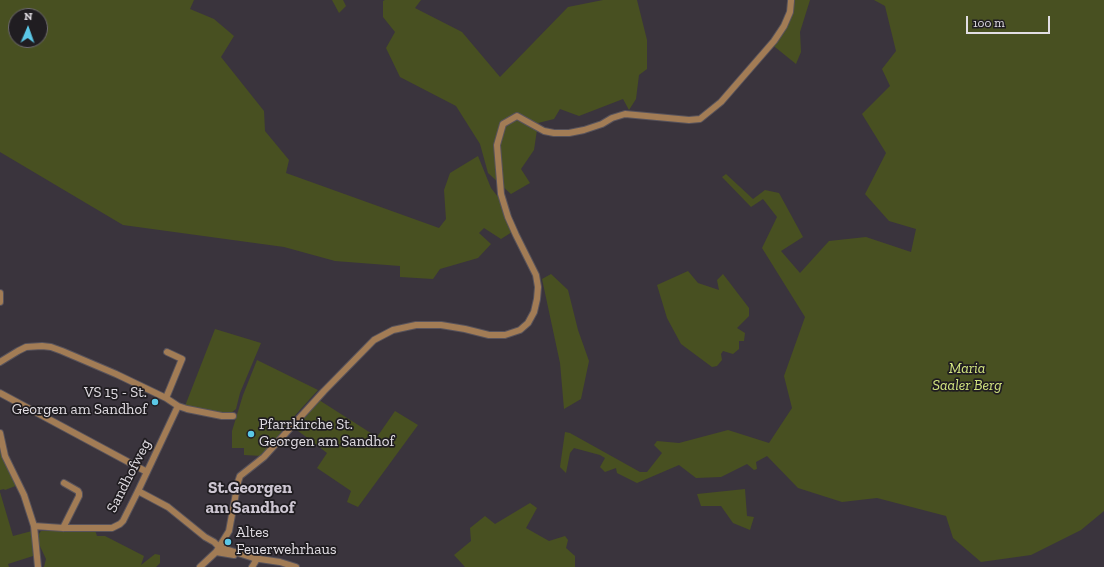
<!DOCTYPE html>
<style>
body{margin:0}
#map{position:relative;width:1104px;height:567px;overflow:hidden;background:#3a343d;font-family:"Zilla Slab",serif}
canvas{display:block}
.north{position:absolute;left:8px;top:8px;width:40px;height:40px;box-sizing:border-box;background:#201d21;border:1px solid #6e6a6f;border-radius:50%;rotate:2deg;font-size:11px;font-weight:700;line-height:16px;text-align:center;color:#e2dee4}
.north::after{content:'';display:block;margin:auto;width:14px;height:18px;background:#5bc8e7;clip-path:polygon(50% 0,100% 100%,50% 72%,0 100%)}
.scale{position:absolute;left:966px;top:16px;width:84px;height:18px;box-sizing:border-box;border:2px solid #e2dee4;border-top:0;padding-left:5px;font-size:12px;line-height:14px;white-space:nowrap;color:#e2dee4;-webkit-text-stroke:3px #201d21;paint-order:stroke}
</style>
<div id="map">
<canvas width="1104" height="567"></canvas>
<div class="north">N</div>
<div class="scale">100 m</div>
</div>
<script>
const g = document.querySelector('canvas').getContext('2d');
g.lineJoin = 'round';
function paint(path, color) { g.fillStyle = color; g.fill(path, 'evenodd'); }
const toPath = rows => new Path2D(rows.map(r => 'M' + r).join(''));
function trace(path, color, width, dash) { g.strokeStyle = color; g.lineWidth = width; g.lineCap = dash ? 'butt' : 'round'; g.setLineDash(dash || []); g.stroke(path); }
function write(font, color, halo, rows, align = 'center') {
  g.font = font + ' "Zilla Slab",serif'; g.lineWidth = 3.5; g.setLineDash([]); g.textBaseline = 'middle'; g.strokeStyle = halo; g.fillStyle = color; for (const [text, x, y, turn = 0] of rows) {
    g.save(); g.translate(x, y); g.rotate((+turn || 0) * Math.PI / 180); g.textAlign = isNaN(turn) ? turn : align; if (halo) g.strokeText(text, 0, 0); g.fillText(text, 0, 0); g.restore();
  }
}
const green = toPath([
 [0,0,194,0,190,9,214,19,234,36,221,57,264,111,265,131,289,160,286,173,439,228,446,219,444,190,450,173,478,156,491,188,502,202,512,232,501,239,484,228,479,233,491,244,478,258,440,269,433,279,400,277,400,266,335,261,284,247,123,225,0,152],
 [16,16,40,16,40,40,16,40],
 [332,0,343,0,346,6,339,13],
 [385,0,421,0,415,8,462,32,500,77,568,7,603,0,637,0,647,40,647,69,639,75,636,99,629,110,623,99,579,116,560,109,554,119,538,123,534,150,521,169,530,183,511,194,488,173,480,144,456,106,400,77,386,48,395,32,383,17,383,1],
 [787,0,810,0,800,32,801,52,796,64,770,43,788,11],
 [874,0,1104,0,1104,511,1081,530,1031,555,981,562,953,538,946,516,877,498,842,502,798,488,767,456,756,462,757,469,754,470,747,464,721,477,696,478,679,465,637,483,617,473,616,468,605,472,600,467,605,458,600,455,574,448,570,453,566,473,560,467,565,432,570,433,640,472,647,472,662,453,654,445,657,441,679,443,728,430,769,443,792,408,784,376,805,317,762,248,777,217,763,199,751,207,722,177,726,174,753,199,765,190,779,193,803,237,781,251,800,273,829,241,866,237,911,252,916,229,889,221,865,194,886,153,862,114,890,86,882,69,896,51,885,6],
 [688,271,698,283,719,290,717,280,723,274,749,308,749,316,737,328,745,333,744,341,739,341,739,349,733,354,723,351,721,354,722,360,717,366,712,367,681,344,667,318,657,285],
 [551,274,568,290,578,330,589,361,581,399,564,409,560,363,542,279],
 [215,329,261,343,240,393,236,409,231,413,225,414,185,406],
 [257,360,318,390,290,421,262,456,244,455,244,448,232,448,232,431,243,395],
 [319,400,377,437,395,411,418,425,358,507,347,502,351,491,317,468,327,453,293,427],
 [0,443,18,485,5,490,4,489,0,490],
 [745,489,747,516,754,517,750,530,733,523,721,506,701,506,697,494],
 [0,492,13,536,32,531,33,556,8,564,9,567,0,567],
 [530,503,537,508,526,528,549,541,565,536,568,540,566,548,575,556,575,567,465,567,454,555,471,541,470,528,485,516,495,524],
 [95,530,97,536,105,536,144,556,141,565,155,554,160,555,160,563,156,567,44,567,46,559,38,542,38,535,41,531]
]);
const minor = toPath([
 [0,293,0,302],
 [0,362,18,351,26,347,42,346,51,347,62,351,116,374,166,398,178,406,187,409,222,416,233,416],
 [0,393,147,472],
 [166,398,182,359,167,352],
 [0,433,5,456,24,495,34,526,38,567],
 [138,491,168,507,205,537,214,542,219,547,257,559],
 [34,526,63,528,112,528,120,524,123,521,138,491,178,406],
 [63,528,79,496,79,493,78,491,64,483],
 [216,552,234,555],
 [253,558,280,562,296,567],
 [200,567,216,552,229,531,238,482,240,476,264,457,324,391,374,340,393,330,416,325,441,325,465,329,489,335,505,335,520,330,528,323,534,312,537,299,538,287,536,275,516,235,508,217,501,194,497,145,503,124,517,116,544,131,554,133,569,133,584,130,602,124,612,118,625,114,689,120,700,119,721,102,774,41,784,26,790,12,791,1],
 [252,567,257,559]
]);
const markers = [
 [155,402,4,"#5bc8e7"],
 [251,434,4,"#5bc8e7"],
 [228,542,4,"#5bc8e7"]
];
const parkNames = [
 ["Maria",967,369],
 ["Saaler Berg",967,386]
];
const poiNames = [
 ["VS 15 - St.",147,393,"right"],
 ["Georgen am Sandhof",147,410,"right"],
 ["Pfarrkirche St.",259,425],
 ["Georgen am Sandhof",259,442],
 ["Altes",236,533],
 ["Feuerwehrhaus",236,550]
];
const streetNames = [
 ["Sandhofweg",129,476,-63]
];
const quarterNames = [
 ["St.Georgen",250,488],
 ["am Sandhof",250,508]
];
paint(green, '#485021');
trace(minor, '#58535b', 8);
trace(minor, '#a27c55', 6);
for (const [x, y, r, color] of markers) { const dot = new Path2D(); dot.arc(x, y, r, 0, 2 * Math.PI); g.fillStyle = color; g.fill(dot); trace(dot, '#201d21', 1.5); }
write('italic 15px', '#d3e580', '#201d21', parkNames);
write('15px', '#e2dee4', '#201d21', poiNames, 'left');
write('15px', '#e2dee4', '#201d21', streetNames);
write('bold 17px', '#cec7d3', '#201d21', quarterNames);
</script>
